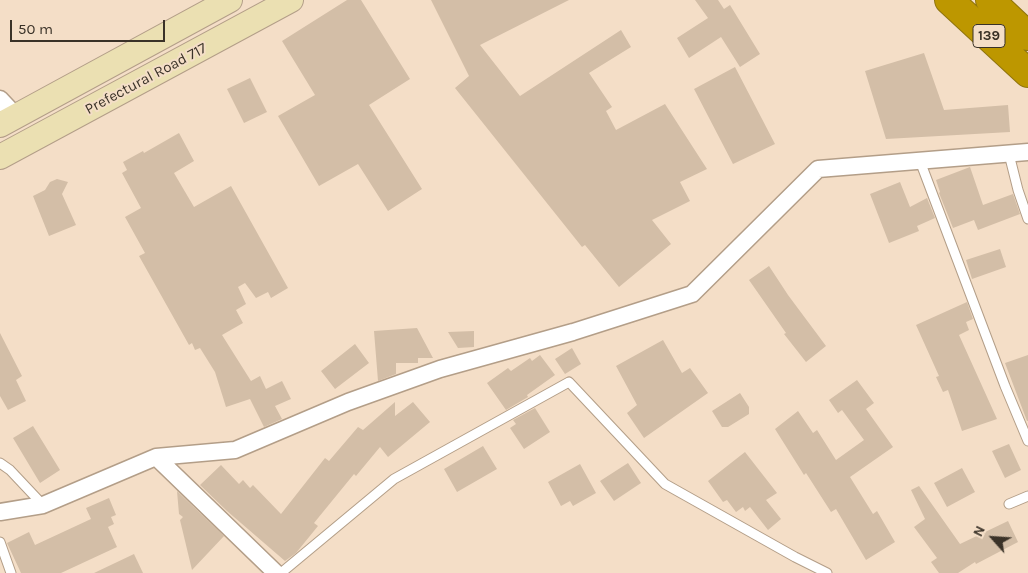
<!DOCTYPE html>
<style>
body{margin:0}
#map{position:relative;width:1028px;height:573px;overflow:hidden;background:#f4dec7;font-family:Karla,sans-serif}
canvas{display:block}
.north{position:absolute;left:968px;top:513px;width:50px;height:50px;-webkit-text-stroke:4px #f4dec7;paint-order:stroke;rotate:296deg;font-size:14px;font-weight:700;line-height:20px;text-align:center;color:#3a3228}
.north::after{content:'';display:block;margin:auto;width:18px;height:22px;background:#3a3228;clip-path:polygon(50% 0,100% 100%,50% 72%,0 100%)}
.scale{position:absolute;left:10px;top:20px;width:155px;height:22px;box-sizing:border-box;border:2px solid #3a3228;border-top:0;padding-left:6px;font-size:15px;line-height:18px;white-space:nowrap;color:#3a3228;-webkit-text-stroke:4px #f4dec7;paint-order:stroke}
</style>
<div id="map">
<canvas width="1028" height="573"></canvas>
<div class="north">N</div>
<div class="scale">50 m</div>
</div>
<script>
const g = document.querySelector('canvas').getContext('2d');
g.lineJoin = 'round';
function paint(path, color) { g.fillStyle = color; g.fill(path, 'evenodd'); }
const toPath = rows => new Path2D(rows.map(r => 'M' + r).join(''));
function trace(path, color, width, dash) { g.strokeStyle = color; g.lineWidth = width; g.lineCap = dash ? 'butt' : 'round'; g.setLineDash(dash || []); g.stroke(path); }
function write(font, color, halo, rows, align = 'center') {
  g.font = font + ' Karla,sans-serif'; g.lineWidth = 4; g.setLineDash([]); g.textBaseline = 'middle'; g.strokeStyle = halo; g.fillStyle = color; for (const [text, x, y, turn = 0] of rows) {
    g.save(); g.translate(x, y); g.rotate((+turn || 0) * Math.PI / 180); g.textAlign = isNaN(turn) ? turn : align; if (halo) g.strokeText(text, 0, 0); g.fillText(text, 0, 0); g.restore();
  }
}
const building = toPath([
 [347,0,361,0,410,79,369,105,422,189,388,211,358,164,319,186,278,116,315,95,282,41],
 [431,0,569,0,480,45,520,96,621,30,631,47,589,73,612,107,606,111,616,130,665,104,707,169,680,182,690,201,652,220,671,244,619,287,585,245,582,247,455,88,469,76],
 [695,0,718,0,724,9,730,5,760,54,740,67,721,37,689,58,677,38,708,18],
 [924,53,944,110,1008,105,1010,132,886,139,865,71],
 [735,67,775,144,733,164,694,89],
 [250,78,267,112,244,123,227,89],
 [179,133,194,161,174,173,194,207,231,186,288,288,271,298,268,292,256,298,245,283,238,287,246,304,236,310,243,323,222,335,251,381,260,376,266,389,282,381,291,399,275,406,282,419,264,427,250,399,226,407,215,372,200,348,195,350,192,343,189,345,139,256,145,253,125,217,141,208,122,173,127,170,123,162,143,151,144,153],
 [970,167,983,205,1013,194,1020,214,978,230,974,220,953,228,939,193,940,192,936,180],
 [57,179,68,182,62,194,76,225,49,236,33,196,45,190,50,182],
 [900,182,910,207,927,198,935,218,917,226,919,231,889,243,870,194],
 [1000,249,1006,267,972,279,966,260],
 [769,266,788,295,826,346,806,362,784,334,786,333,749,280],
 [967,302,973,319,966,322,969,330,959,335,997,419,962,431,948,390,943,392,936,377,939,376,916,325],
 [417,328,433,358,418,358,418,363,396,363,396,374,378,381,374,331],
 [474,331,474,347,458,348,448,332],
 [0,333,22,376,16,380,26,401,8,410,0,396],
 [663,340,682,373,690,368,708,393,644,438,627,413,637,405,616,366],
 [355,344,369,363,335,389,321,371],
 [572,348,581,364,565,374,555,359],
 [540,355,555,375,527,395,528,397,506,410,487,383,508,368,511,371,530,358,532,361],
 [1028,355,1028,421,1027,421,1005,363],
 [857,380,874,403,866,409,893,447,850,477,873,514,877,511,895,542,866,560,836,509,831,512,806,473,804,475,775,429,798,411,813,433,817,430,836,460,864,440,842,410,838,413,829,400],
 [740,393,749,407,749,414,728,427,722,427,712,411],
 [395,402,395,416,413,402,430,422,388,457,380,447,356,476,354,474,314,523,318,526,296,553,285,561,227,511,200,485,221,465,239,484,243,480,250,488,253,485,281,514,325,458,329,461,358,427,363,430],
 [535,408,550,432,524,449,510,428,516,424,513,420],
 [33,426,60,470,40,483,13,438],
 [1009,444,1021,470,1005,478,992,451],
 [483,446,497,469,457,492,444,469],
 [745,452,777,493,766,500,781,519,768,530,750,507,745,511,743,507,736,512,727,500,723,502,708,481],
 [628,463,641,483,614,501,600,481],
 [580,464,596,493,573,506,570,501,561,506,548,482],
 [962,468,975,492,947,507,934,483],
 [919,486,960,544,1008,521,1018,542,976,564,975,562,958,573,939,573,931,562,937,558,914,527,925,519,911,490],
 [177,491,224,536,192,570,180,520,183,517,179,514],
 [109,498,116,515,111,517,114,524,108,527,117,547,61,573,21,573,7,543,29,532,35,545,91,519,86,508],
 [134,554,143,573,94,573]
]);
const lane = toPath([
 [1009,154,1018,190,1028,219],
 [920,161,1005,386,1028,441],
 [0,463,10,470,43,505],
 [1009,504,1028,496],
 [0,542,11,573],
 [281,573,394,479,569,382,665,484,795,557,827,573]
]);
const street = toPath([
 [0,99,16,116],
 [156,457,276,573],
 [0,512,43,505,156,457,235,450,348,402,440,369,573,332,692,294,818,169,1028,152]
]);
const secondary = toPath([
 [0,125,230,0],
 [0,157,291,0]
]);
const highway = toPath([
 [949,0,1028,73],
 [990,0,1028,36]
]);
const shields = [
 [989,36,32]
];
const shieldNames = [
 ["139",989,36]
];
const streetNames = [
 ["Prefectural Road 717",146,79,-28]
];
paint(building, '#d3bea7');
trace(lane, '#b39e88', 11);
trace(street, '#b39e88', 19);
trace(secondary, '#b39e88', 26);
trace(highway, '#8f740e', 30);
trace(lane, '#fff', 9);
trace(street, '#fff', 16);
trace(secondary, '#ebe0b2', 24);
trace(highway, '#bd9700', 28);
for (const [x, y, w] of shields) { const box = new Path2D(); box.roundRect(x - w / 2, y - 11.5, w, 23, 4); g.fillStyle = '#f4dec7'; g.fill(box); trace(box, '#3a3228', 1); }
write('bold 14px', '#3a3228', null, shieldNames);
write('15px', '#3a3228', '#f4dec7', streetNames);
</script>
